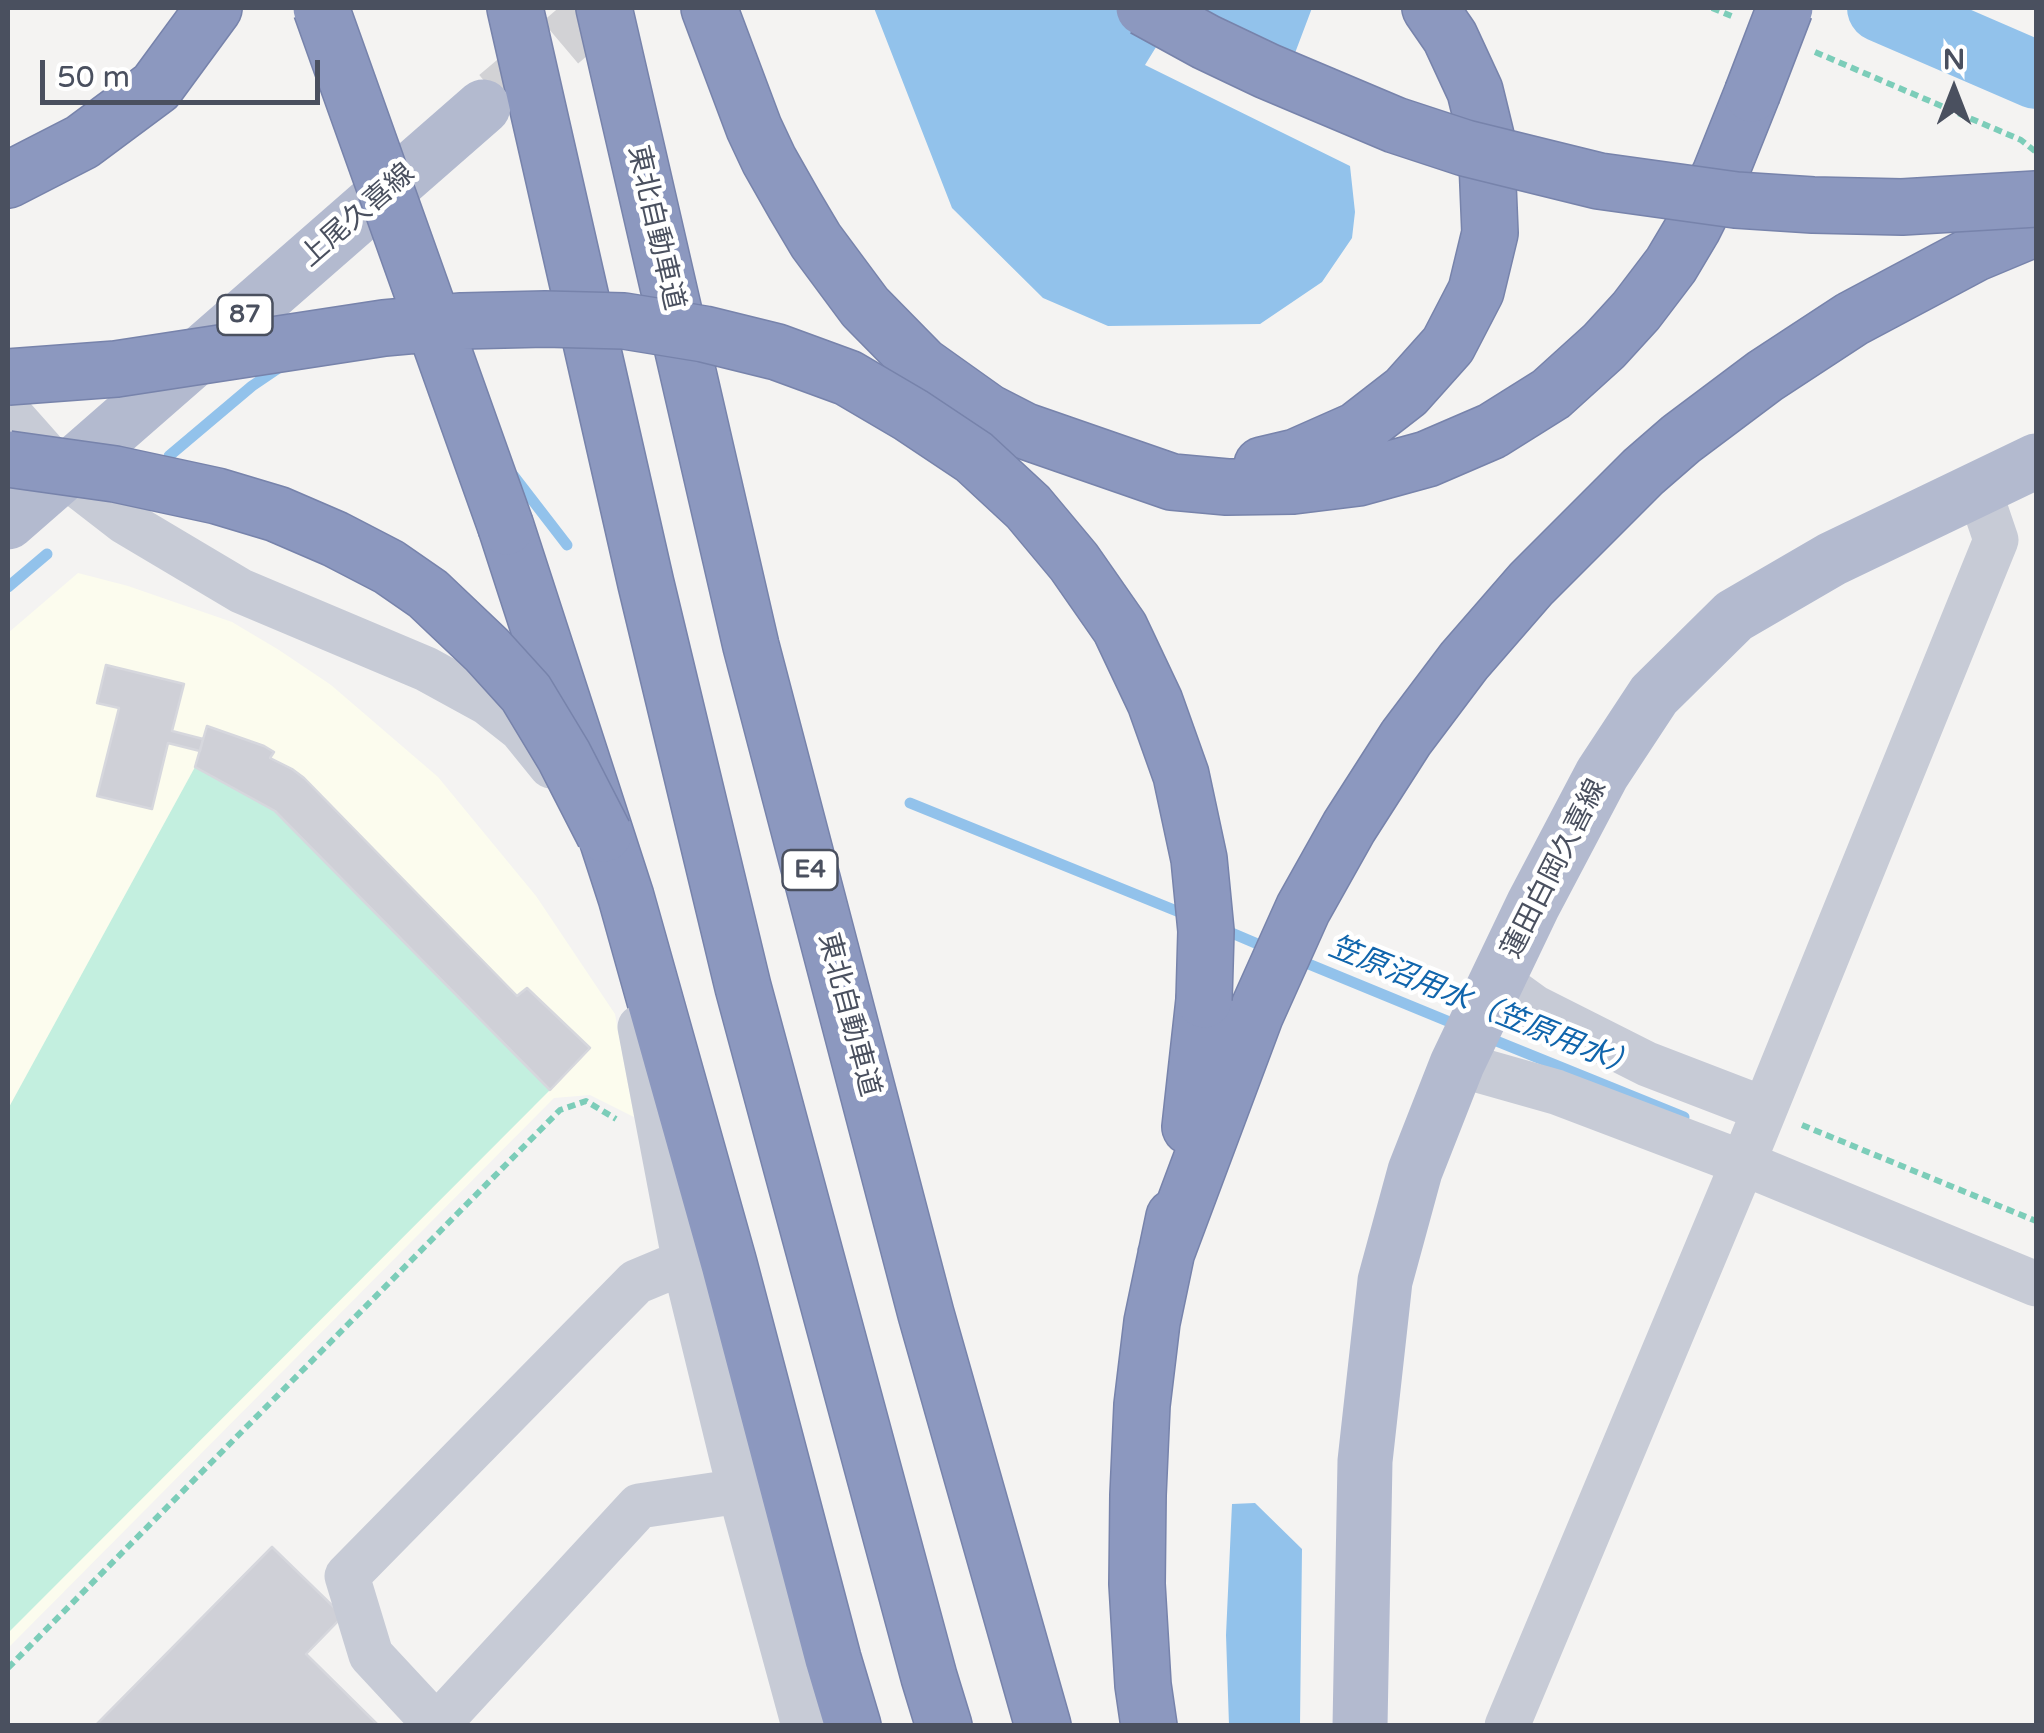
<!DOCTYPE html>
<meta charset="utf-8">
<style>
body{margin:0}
#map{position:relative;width:2044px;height:1733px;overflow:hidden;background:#f4f3f2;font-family:"Varela Round",sans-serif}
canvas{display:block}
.frame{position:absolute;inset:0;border:10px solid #4a505f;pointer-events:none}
.north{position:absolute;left:1904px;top:40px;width:100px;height:100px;-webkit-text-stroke:8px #fff;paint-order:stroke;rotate:0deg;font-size:28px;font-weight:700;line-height:40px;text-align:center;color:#4a505f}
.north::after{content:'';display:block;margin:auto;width:35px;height:45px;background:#4a505f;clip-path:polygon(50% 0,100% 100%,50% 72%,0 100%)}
.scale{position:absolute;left:40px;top:60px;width:280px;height:45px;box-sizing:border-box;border:5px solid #4a505f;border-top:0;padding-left:12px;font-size:30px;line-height:35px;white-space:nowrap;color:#4a505f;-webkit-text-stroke:8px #fff;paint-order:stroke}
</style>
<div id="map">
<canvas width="2044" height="1733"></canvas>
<div class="frame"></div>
<div class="north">N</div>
<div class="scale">50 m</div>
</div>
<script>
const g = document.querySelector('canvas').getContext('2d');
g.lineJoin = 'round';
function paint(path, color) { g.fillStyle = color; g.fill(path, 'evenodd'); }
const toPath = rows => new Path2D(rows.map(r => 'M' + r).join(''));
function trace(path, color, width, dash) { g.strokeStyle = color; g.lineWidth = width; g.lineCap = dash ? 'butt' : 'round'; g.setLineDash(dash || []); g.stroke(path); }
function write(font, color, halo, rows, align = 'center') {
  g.font = font + ' "Varela Round","Noto Sans JP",sans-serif'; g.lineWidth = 9; g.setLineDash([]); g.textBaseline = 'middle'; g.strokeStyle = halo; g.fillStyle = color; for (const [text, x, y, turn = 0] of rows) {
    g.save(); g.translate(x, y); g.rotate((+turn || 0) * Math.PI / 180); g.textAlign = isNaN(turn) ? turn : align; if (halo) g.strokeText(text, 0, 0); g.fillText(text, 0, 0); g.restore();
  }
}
const commercial = toPath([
 [78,573,128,586,232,622,279,650,331,685,438,777,536,896,615,1014,634,1117,590,1095,554,1098,8,1648,8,633]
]);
const green = toPath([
 [195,767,275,811,550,1090,8,1633,8,1109]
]);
const water = toPath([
 [874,8,1180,8,1145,65,1350,166,1355,212,1352,238,1322,282,1260,324,1108,326,1043,298,952,208],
 [1184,8,1312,8,1292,61],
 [1255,1503,1302,1549,1300,1725,1229,1725,1226,1635,1232,1504]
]);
const stream = toPath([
 [169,456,252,386,283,365],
 [513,475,567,545],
 [8,587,47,554],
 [910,803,1189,916],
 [1220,928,1267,948],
 [1294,958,1457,1025],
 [1484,1036,1684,1117]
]);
const river = toPath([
 [1881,8,2036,75]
]);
const building = toPath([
 [106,665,184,684,172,731,203,739,200,751,168,743,152,809,97,796,119,708,97,703,106,665],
 [207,726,264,746,274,752,270,758,292,769,304,778,517,996,527,988,590,1048,550,1090,275,811,195,767,207,726],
 [272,1547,343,1616,306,1654,379,1726,95,1726,272,1547]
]);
const majorTunnel = toPath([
 [497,96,601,8]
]);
const path = toPath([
 [1712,8,1734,17],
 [1815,52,2021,140,2036,152],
 [1802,1125,2036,1221],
 [8,1668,560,1110,586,1101,616,1119]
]);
const minor = toPath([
 [8,412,63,474,125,522,241,591,426,669,488,703,521,729,551,766],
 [1498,981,1534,1007,1647,1064,1764,1109],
 [640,1027,687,1274,740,1491,804,1726],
 [1457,1064,1556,1092,1743,1163,2036,1284],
 [437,1725,639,1506,740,1491],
 [437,1726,371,1655,347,1576,636,1282,684,1262],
 [1507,1726,1743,1163,1996,540,1979,490]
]);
const major = toPath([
 [8,522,483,107],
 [1360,1726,1365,1461,1385,1281,1415,1171,1457,1064,1533,905,1602,774,1654,695,1734,616,1832,559,2036,461]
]);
const highway = toPath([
 [515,8,646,584,743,987,929,1677,944,1726],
 [604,8,751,646,926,1314,1043,1726],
 [709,8,754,128,769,160,794,204,816,241,865,307,922,365,988,412,1025,431,1172,482,1227,487,1293,486,1358,478,1427,459,1492,431,1551,394,1604,346,1636,311,1671,265,1693,228,1720,174,1752,94],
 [8,180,82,142,156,87,214,8],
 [1262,465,1296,457,1357,430,1406,392,1448,345,1476,291,1490,233,1486,136,1475,91,1450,37,1430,8],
 [506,527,626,897,729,1264,833,1659,853,1726],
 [1190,1127,1204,1000],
 [1166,1254,1255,1016,1303,909,1349,827,1406,738,1464,661,1531,584,1643,472,1681,439,1765,376,1852,319,1976,253,2036,228],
 [1149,1726,1143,1685,1137,1584,1138,1495,1142,1405,1152,1322,1174,1217]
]);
const highwayBridge = toPath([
 [321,8,506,527],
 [1144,8,1206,42,1267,71,1395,125,1465,148,1599,181,1736,200,1813,205,1902,207,2036,199],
 [1752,94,1785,8],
 [8,377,116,369,384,328,462,321,545,319,624,321,704,334,777,352,848,378,911,415,974,457,1028,507,1074,562,1120,628,1155,702,1181,775,1199,859,1206,931,1204,1000],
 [8,459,115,474,217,496,277,514,335,539,389,567,428,594,487,650,526,693,564,756,604,834]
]);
const shields = [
 [245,315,55],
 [810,870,55]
];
const shieldNames = [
 ["87",245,315],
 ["E4",810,870]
];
const streetNames = [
 ["上尾久喜線",358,216,-41],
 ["東北自動車道",655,228,77],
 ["蓮田白岡久喜線",1555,869,-63],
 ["東北自動車道",848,1015,75]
];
const waterNames = [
 ["笠原沼用水（笠原用水）",1483,1008,22]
];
paint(commercial, '#fcfcee');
paint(green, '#c3efdf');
paint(water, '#92c2eb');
trace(stream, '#92c2eb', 11);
trace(river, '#92c2eb', 68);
paint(building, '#cfd0d7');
trace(building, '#d6d7dd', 2.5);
trace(majorTunnel, '#d2d2d5', 55, [55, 28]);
trace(highway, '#7783ab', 58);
trace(path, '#7ccdb9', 6, [8, 5]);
trace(minor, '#c7cbd6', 45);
trace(major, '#b3bacf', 55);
trace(highway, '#8c98bf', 55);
trace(highwayBridge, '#7783ab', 58, []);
trace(highwayBridge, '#8c98bf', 55);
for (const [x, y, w] of shields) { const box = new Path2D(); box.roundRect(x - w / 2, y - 20, w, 40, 8); g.fillStyle = '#fff'; g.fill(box); trace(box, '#4a505f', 2.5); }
write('bold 25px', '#4a505f', null, shieldNames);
write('28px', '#4a505f', '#fff', streetNames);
write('italic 30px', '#1065ac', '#fff', waterNames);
</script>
